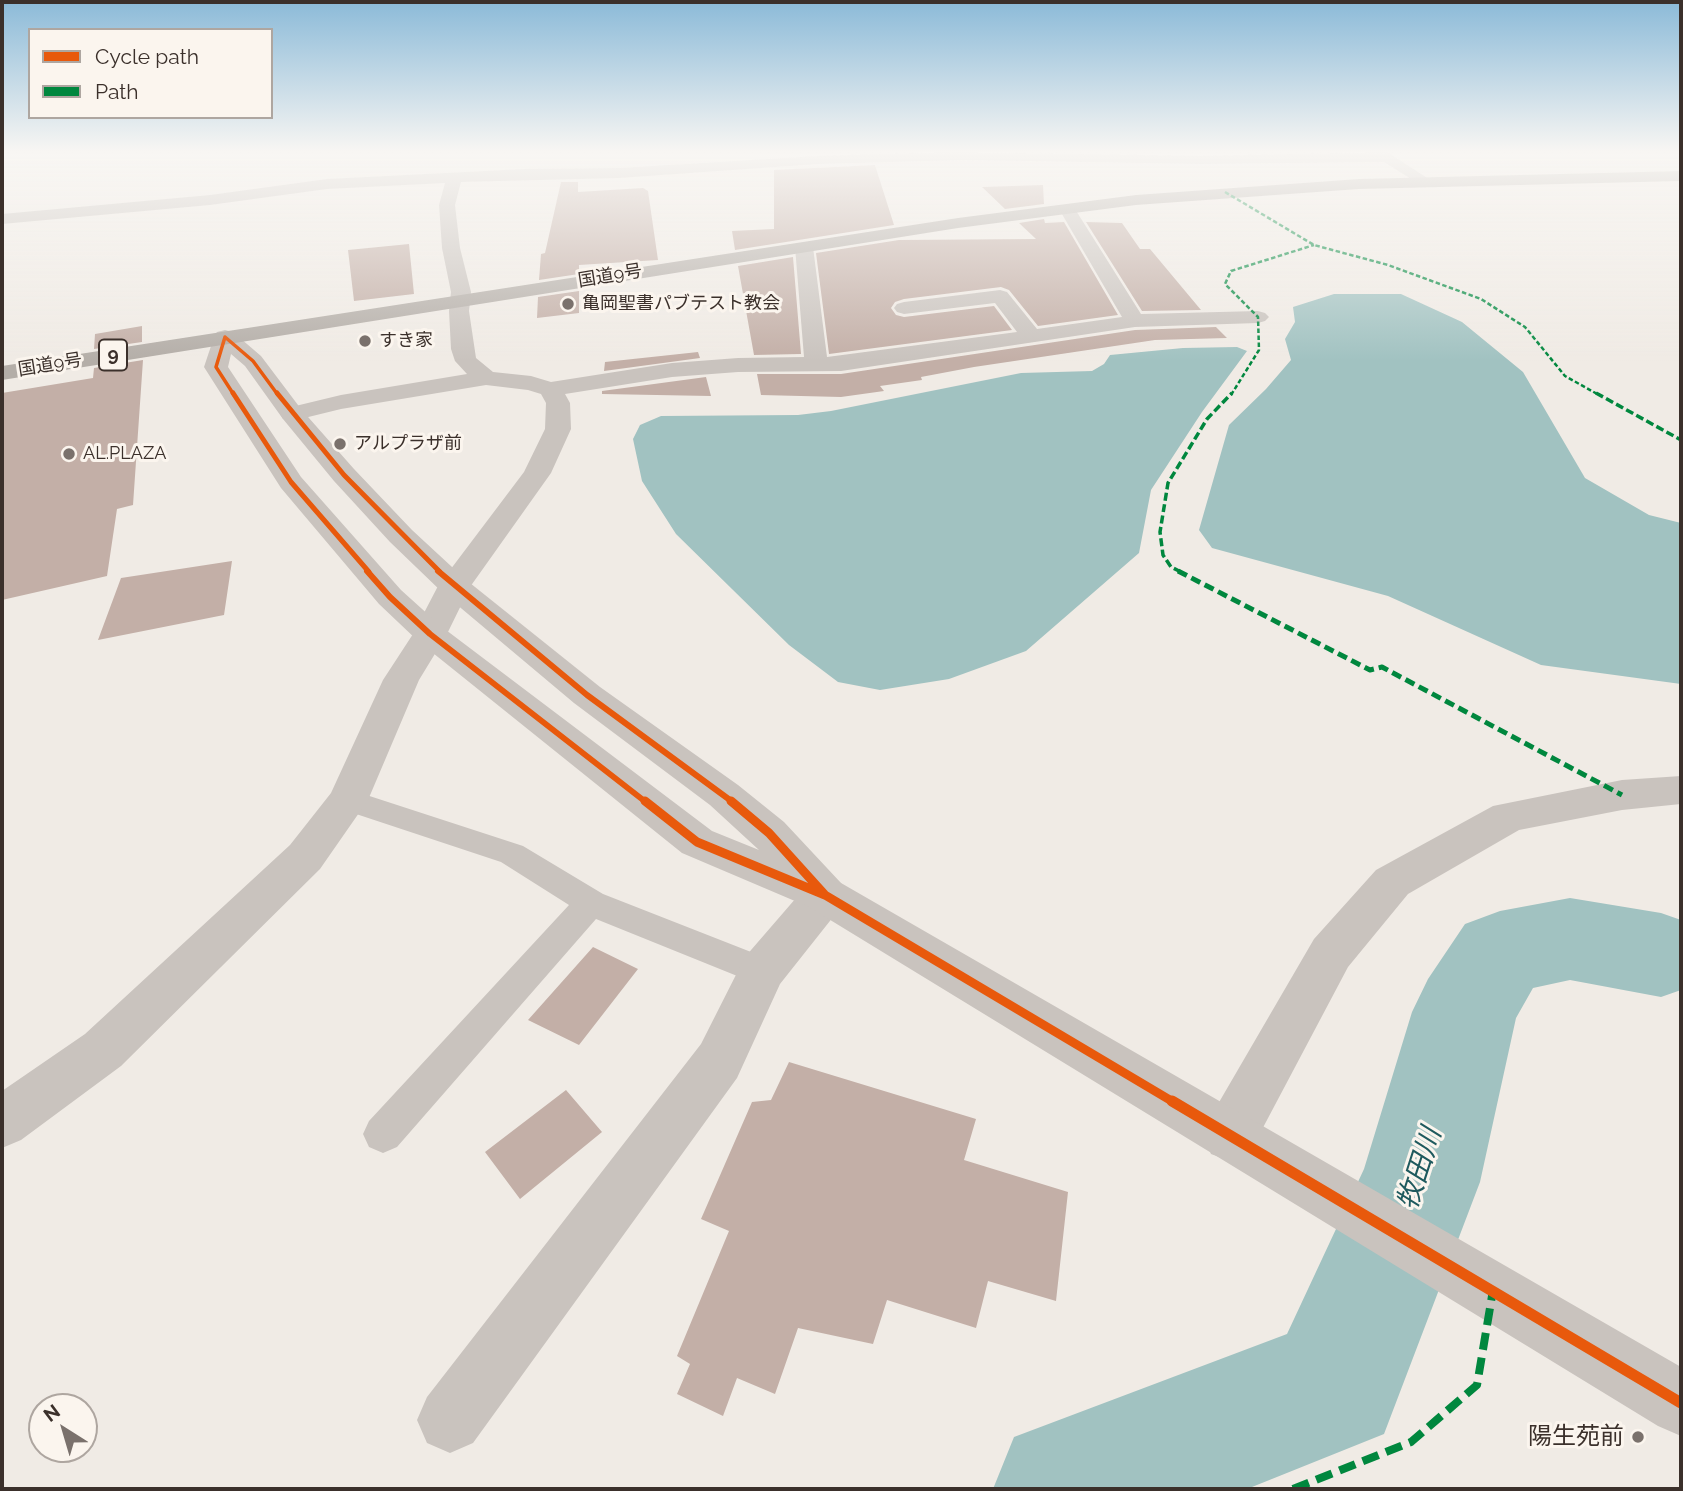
<!DOCTYPE html>
<meta charset="utf-8">
<style>
body{margin:0}
#map{position:relative;width:1683px;height:1491px;overflow:hidden;background:#f0ebe5;font-family:Raleway,sans-serif}
canvas{display:block}
.frame{position:absolute;inset:0;border:4px solid #3b302b;pointer-events:none}
.legend{position:absolute;left:28px;top:28px;width:245px;height:91px;box-sizing:border-box;background:#fbf5ee;border:2px solid #aea6a0;margin:0;padding:9px 12px;list-style:none;font-size:21px;color:#3b302b}
.legend li{display:flex;align-items:center;gap:14px;height:35px}
.legend b{width:35px;border:2px solid #aea6a0}
.north{position:absolute;left:28px;top:1393px;width:70px;height:70px;box-sizing:border-box;background:#fbf5ee;border:2px solid #aea6a0;border-radius:50%;rotate:323deg;font-size:19px;font-weight:700;line-height:28px;text-align:center;color:#3b302b}
.north::after{content:'';display:block;margin:auto;width:24px;height:32px;background:#7a716c;clip-path:polygon(50% 0,100% 100%,50% 72%,0 100%)}
</style>
<div id="map">
<canvas width="1683" height="1491"></canvas>
<div class="frame"></div>
<ul class="legend">
<li><b style="height:9px;background:#e8590c"></b>Cycle path</li>
<li><b style="height:9px;background:#00873e"></b>Path</li>
</ul>
<div class="north">N</div>
</div>
<script>
const g = document.querySelector('canvas').getContext('2d');
g.lineJoin = 'round';
function paint(path, color) { g.fillStyle = color; g.fill(path, 'evenodd'); }
const toPath = rows => new Path2D(rows.map(r => 'M' + r).join(''));
function trace(path, color, width, dash) { g.strokeStyle = color; g.lineWidth = width; g.lineCap = dash ? 'butt' : 'round'; g.setLineDash(dash || []); g.stroke(path); }
function write(font, color, halo, rows, align = 'center') {
  g.font = font + ' Raleway,"Noto Sans JP",sans-serif'; g.lineWidth = 6; g.setLineDash([]); g.textBaseline = 'middle'; g.strokeStyle = halo; g.fillStyle = color; for (const [text, x, y, turn = 0] of rows) {
    g.save(); g.translate(x, y); g.rotate((+turn || 0) * Math.PI / 180); g.textAlign = isNaN(turn) ? turn : align; if (halo) g.strokeText(text, 0, 0); g.fillText(text, 0, 0); g.restore();
  }
}
const water = toPath([
 [1334,294,1401,294,1462,322,1523,372,1585,478,1649,515,1681,523,1681,684,1541,665,1388,596,1212,548,1199,530,1229,425,1266,389,1291,360,1285,339,1295,322,1293,307],
 [1237,347,1247,351,1202,412,1151,490,1139,553,1026,651,949,679,880,690,838,682,789,645,676,534,642,481,633,439,640,425,661,416,798,415,831,411,1021,373,1092,371,1104,364,1110,355,1183,348]
]);
const stream = toPath([
 [1681,920,1681,940,1672,953,1681,957,1681,972,1655,960,1652,955,1675,922,1681,920]
]);
const river = toPath([
 [1570,898,1661,913,1681,920,1681,990,1661,997,1570,980,1533,988,1516,1018,1480,1182,1384,1434,1247,1489,993,1489,1014,1437,1287,1334,1364,1169,1412,1012,1428,979,1465,924,1500,911,1570,898]
]);
const building = toPath([
 [875,165,894,225,735,250,732,231,774,229,774,170],
 [561,182,578,182,578,192,643,188,648,191,658,260,579,265,579,274,539,280,541,254,545,253],
 [1043,185,1044,204,1005,209,982,187],
 [1044,219,1045,223,1064,222,1118,315,1038,326,1009,290,1001,287,904,299,895,302,891,308,896,315,904,317,994,306,1012,330,829,354,816,253,899,240,1036,239,1019,223],
 [1086,222,1122,223,1140,249,1150,249,1201,310,1142,311],
 [409,244,414,294,354,301,348,250],
 [793,257,801,354,754,355,738,266],
 [579,291,579,313,537,318,538,297],
 [142,326,142,342,94,349,95,334],
 [1216,327,1227,338,1155,340,974,367,921,377,922,380,880,386,884,391,841,397,761,395,757,374,841,374,1135,330],
 [698,352,700,358,604,371,605,362],
 [143,360,133,505,117,509,107,576,2,600,2,393,93,378,94,368],
 [706,377,711,396,602,394,602,391],
 [232,561,224,615,98,640,121,578],
 [593,947,638,969,579,1045,528,1020],
 [789,1062,976,1119,964,1160,1068,1192,1056,1301,988,1281,976,1328,887,1300,873,1344,798,1328,775,1394,737,1378,723,1416,677,1394,690,1364,677,1356,729,1231,701,1219,752,1102,771,1100],
 [566,1090,602,1132,520,1199,485,1152]
]);
const service = toPath([
 [348,789,523,846,603,894,774,961,779,971,774,981,762,986,596,919,397,1147,383,1153,369,1147,363,1134,369,1121,569,905,501,862,338,808,333,800,338,792,348,789]
]);
const minor = toPath([
 [949,152,1201,156,1387,152,1432,181,1429,184,1419,184,1384,162,1201,164,965,160,818,164,619,178,461,182,455,205,460,248,471,292,469,311,476,358,493,372,531,376,551,382,672,363,738,358,804,357,795,247,804,242,813,247,827,357,1017,332,995,303,904,314,897,312,894,308,897,304,904,302,1000,290,1007,292,1037,329,1122,317,1059,209,1067,204,1075,209,1141,314,1258,311,1265,313,1269,317,1265,321,1258,323,1135,327,841,371,738,372,672,377,565,394,570,403,571,429,551,473,470,587,447,634,419,680,368,800,320,869,121,1066,21,1140,2,1148,2,1091,85,1034,290,845,331,793,383,680,413,634,438,586,524,472,545,429,546,403,541,394,528,390,486,385,341,409,292,421,283,419,280,414,283,409,341,395,467,374,455,361,451,349,449,311,451,292,442,248,439,205,445,183,327,189,210,205,2,224,2,214,210,195,327,179,524,169,619,168,818,156,949,152],
 [1681,776,1681,804,1622,810,1519,830,1408,894,1348,967,1249,1154,1230,1161,1211,1154,1203,1135,1211,1116,1314,939,1376,870,1493,806,1622,780,1681,776],
 [825,877,841,883,847,895,841,907,780,984,737,1078,473,1443,450,1453,427,1443,417,1420,427,1397,701,1044,745,957,809,883,825,877]
]);
const tertiary = toPath([
 [225,330,233,332,261,356,301,409,354,469,412,530,465,579,600,687,738,785,784,822,841,883,1681,1367,1681,1436,1658,1426,809,907,682,853,418,641,379,604,281,488,204,367,214,337,217,332,225,330],
 [231,354,245,366,283,419,334,481,390,542,443,593,574,703,710,805,759,850,712,831,442,627,401,590,301,477,228,367,231,354]
]);
const trunk = toPath([
 [1681,171,1681,181,1359,189,1136,205,958,228,2,380,2,366,958,218,1136,195,1359,179,1681,171]
]);
const quietFar3 = toPath([
 [1225,192,1314,245,1388,265,1481,299,1525,327,1565,376,1599,395],
 [1231,395,1259,350,1258,317,1225,284,1231,271,1314,245]
]);
const quietFar2 = toPath([
 [1596,393,1681,440],
 [1181,572,1171,567,1163,555,1160,532,1168,483,1207,419,1232,393]
]);
const quietFar1 = toPath([
 [1178,571,1370,670,1382,667,1622,795]
]);
const quiet = toPath([
 [1293,1489,1411,1442,1477,1385,1493,1290]
]);
const cyclewayFar4 = toPath([
 [234,395,216,367,225,337,253,361,278,395]
]);
const cyclewayFar3 = toPath([
 [233,393,291,482,369,572],
 [277,393,344,475,440,572]
]);
const cyclewayFar2 = toPath([
 [367,571,390,597,430,634,647,803],
 [438,571,587,695,734,803]
]);
const cyclewayFar1 = toPath([
 [645,801,697,842,825,895],
 [731,801,769,833,825,895],
 [825,895,1175,1103]
]);
const cycleway = toPath([
 [1172,1101,1681,1403]
]);
const markers = [
 [568,304,7,"#7a716c"],
 [365,341,7,"#7a716c"],
 [340,444,7,"#7a716c"],
 [69,454,7,"#7a716c"],
 [1638,1437,7,"#7a716c"]
];
const farStreetnames = [
 ["国道9号",610,276,-9],
 ["国道9号",50,365,-9]
];
const farPoinames = [
 ["亀岡聖書パブテスト教会",582,304],
 ["すき家",379,341],
 ["アルプラザ前",354,444],
 ["AL.PLAZA",83,454]
];
const shields = [
 [113,355,28]
];
const shieldNames = [
 ["9",113,355]
];
const nearPoinames = [
 ["陽生苑前",1624,1437]
];
const nearWaternames = [
 ["牧田川",1420,1169,-72]
];
paint(water, '#a1c2c1');
paint(stream, '#a1c2c1');
paint(river, '#a1c2c1');
paint(building, '#c3afa7');
paint(service, '#c9c3be');
paint(minor, '#c9c3be');
paint(tertiary, '#c9c3be');
paint(trunk, '#b4aea8');
trace(quietFar3, '#00873e', 2.5, [4.5, 2.5]);
trace(quietFar2, '#00873e', 3.5, [8, 3.5]);
trace(quietFar1, '#00873e', 5, [10, 5]);
trace(quiet, '#00873e', 8, [17, 8]);
trace(cyclewayFar4, '#e8590c', 3.5);
trace(cyclewayFar3, '#e8590c', 5);
trace(cyclewayFar2, '#e8590c', 6);
trace(cyclewayFar1, '#e8590c', 9);
trace(cycleway, '#e8590c', 11);
const sky = g.createLinearGradient(0, 0, 0, 361);
sky.addColorStop(0, '#8bbad8');
sky.addColorStop(0.42, '#f8f6f3');
sky.addColorStop(1, '#f8f6f300');
g.fillStyle = sky;
g.fillRect(0, 0, 1683, 361);
for (const [x, y, r, color] of markers) { const dot = new Path2D(); dot.arc(x, y, r, 0, 2 * Math.PI); g.fillStyle = color; g.fill(dot); trace(dot, '#fbf5ee', 2.5); }
write('18px', '#3b302b', '#fbf5ee', farStreetnames);
write('18px', '#3b302b', '#fbf5ee', farPoinames, 'left');
for (const [x, y, w] of shields) { const box = new Path2D(); box.roundRect(x - w / 2, y - 15.5, w, 31, 5); g.fillStyle = '#fbf5ee'; g.fill(box); trace(box, '#3b302b', 2); }
write('bold 19px', '#3b302b', null, shieldNames);
write('24px', '#3b302b', '#fbf5ee', nearPoinames, 'right');
write('italic 28px', '#1f5a5e', '#fbf5ee', nearWaternames);
</script>
